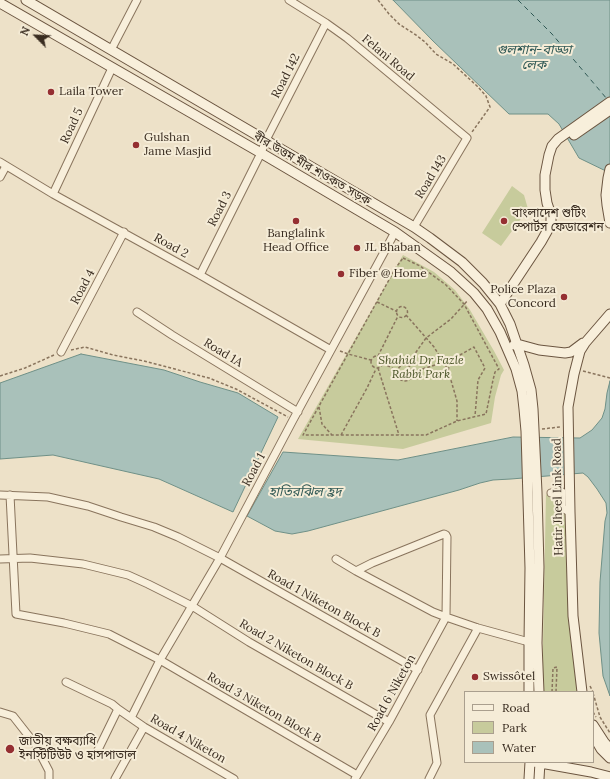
<!DOCTYPE html>
<meta charset="utf-8">
<style>
body{margin:0}
#map{position:relative;width:610px;height:779px;overflow:hidden;background:#ede1c8;font-family:Lora,serif}
canvas{display:block}
.legend{position:absolute;left:464px;top:691px;width:130px;height:72px;box-sizing:border-box;background:#f5ecd7;border:1px solid #aa9f8e;margin:0;padding:5px 7px;list-style:none;font-size:12px;color:#392c20}
.legend li{display:flex;align-items:center;gap:8px;height:20px}
.legend b{width:20px;border:1px solid #aa9f8e}
.north{position:absolute;left:16px;top:16px;width:40px;height:40px;-webkit-text-stroke:3px #f5ecd7;paint-order:stroke;rotate:294deg;font-size:11px;font-weight:700;line-height:16px;text-align:center;color:#392c20}
.north::after{content:'';display:block;margin:auto;width:14px;height:18px;background:#392c20;clip-path:polygon(50% 0,100% 100%,50% 72%,0 100%)}
</style>
<div id="map">
<canvas width="610" height="779"></canvas>
<ul class="legend">
<li><b style="height:5px;background:#f8efdb"></b>Road</li>
<li><b style="height:11px;background:#c7cb9c"></b>Park</li>
<li><b style="height:11px;background:#a9c1ba"></b>Water</li>
</ul>
<div class="north">N</div>
</div>
<script>
const g = document.querySelector('canvas').getContext('2d');
g.lineJoin = 'round';
function paint(path, color) { g.fillStyle = color; g.fill(path, 'evenodd'); }
const toPath = rows => new Path2D(rows.map(r => 'M' + r).join(''));
function trace(path, color, width, dash) { g.strokeStyle = color; g.lineWidth = width; g.lineCap = dash ? 'butt' : 'round'; g.setLineDash(dash || []); g.stroke(path); }
function write(font, color, halo, rows, align = 'center') {
  g.font = font + ' Lora,"Noto Sans Bengali",serif'; g.lineWidth = 4; g.setLineDash([]); g.textBaseline = 'middle'; g.strokeStyle = halo; g.fillStyle = color; for (const [text, x, y, turn = 0] of rows) {
    g.save(); g.translate(x, y); g.rotate((+turn || 0) * Math.PI / 180); g.textAlign = isNaN(turn) ? turn : align; if (halo) g.strokeText(text, 0, 0); g.fillText(text, 0, 0); g.restore();
  }
}
const green = toPath([
 [512,186,524,195,528,209,501,246,482,233],
 [403,255,434,272,455,290,470,310,494,351,504,370,501,375,495,397,491,423,403,449,298,439],
 [546,494,565,512,579,692,542,692]
]);
const water = toPath([
 [393,0,610,0,610,173,579,158,559,124,548,114,509,114,433,41,393,0],
 [81,354,164,370,200,382,238,393,278,417,233,512,159,479,53,455,0,459,0,383,81,354],
 [610,381,610,696,603,676,599,633,600,582,605,521,607,513,606,503,597,489,588,477,583,473,511,479,493,480,480,483,459,490,308,531,292,534,275,531,247,516,283,452,398,460,513,437,580,438,592,430,602,418,605,409,607,393,610,381]
]);
const ferry = toPath([
 [518,0,552,34,607,99]
]);
const path = toPath([
 [378,0,389,14,399,24,416,35,425,42,436,54,453,64,477,86,486,96,490,107,472,132],
 [403,258,420,266,446,285,464,304,499,369,495,372,493,380,486,414,457,421,426,435,303,435,395,269,403,258],
 [377,302,396,311],
 '396.5 312a5.5 5.5 0 1 1 11 0a5.5 5.5 0 1 1-11 0Z',
 [406,315,434,347,448,370,457,401,457,421],
 [71,350,85,347,113,355,144,361,209,378,236,389,288,417],
 [340,351,348,354,371,360],
 '371 362a6 6 0 1 1 12 0a6 6 0 1 1-12 0Z',
 [378,356,398,316],
 [383,363,397,371],
 [407,365,426,338,451,319,468,300],
 '397 373a8 8 0 1 1 16 0a8 8 0 1 1-16 0Z',
 [378,368,399,435],
 [448,370,451,361],
 [583,371,610,378],
 [413,372,451,360,474,347,485,368,478,380,475,416],
 [0,376,25,368,54,355],
 [319,407,322,424,332,435],
 [542,429,560,427],
 [341,435,367,388,376,369],
 [590,686,593,692],
 [552,692,553,668,557,667,556,692],
 [593,693,600,717,610,733],
 [593,712,596,717]
]);
const street = toPath([
 [289,0,326,23,347,38,467,138,414,227],
 [111,50,137,0],
 [0,162,53,194,200,275,331,350],
 [0,177,6,166],
 [53,194,112,68],
 [200,275,261,153,266,140,326,23],
 [137,312,172,335,298,412],
 [61,352,124,232],
 [551,493,562,492,562,508,570,512],
 [0,495,48,497,88,506,121,517,154,527,178,537,220,558,418,670],
 [10,495,16,614,64,623,109,634,160,660,357,775],
 [0,559,30,558,83,564,128,575,148,584,192,606,249,642,389,722],
 [336,559,356,571],
 [66,682,112,704,118,709],
 [0,712,13,716,35,744,49,771,49,779],
 [131,718,160,660,220,558,293,420,395,232],
 [96,754,118,709,144,727,234,779],
 [115,779,144,727],
 [355,779,389,722,446,617,433,612,356,571,372,563,444,534,446,535,447,537,446,617,478,628,529,642,533,643],
 [429,779,437,763,430,715,478,628]
]);
const secondary = toPath([
 [26,0,414,227,430,238,462,262,483,283,500,304,510,324,524,365,531,390,533,409,537,492,539,567,537,643,539,692],
 [0,3,261,153,395,232,451,272,474,293,487,309,500,332,516,369,522,391,524,409,526,431,530,568,529,642,529,692],
 [574,135,610,110],
 [610,169,608,178,606,195,607,205,610,223],
 [500,304,541,242,550,226,551,221,551,215,547,203,545,190,545,175,549,155,552,146,558,139,610,102],
 [514,345,517,344,539,350,565,353,571,352,583,343],
 [582,692,573,616,570,512,568,407,574,374,580,351,585,343,610,314],
 [593,725,604,742,610,749],
 [594,737,601,749,610,758],
 [535,762,591,772,610,777],
 [529,779,530,762],
 [539,779,540,762]
]);
const markers = [
 [51,92,4,"#952f32"],
 [136,145,4,"#952f32"],
 [296,221,4,"#952f32"],
 [504,221,4,"#952f32"],
 [357,248,4,"#952f32"],
 [341,274,4,"#952f32"],
 [564,297,4,"#952f32"],
 [475,677,4,"#952f32"],
 [10,749,5,"#952f32"]
];
const streetNames = [
 ["Felani Road",388,58,40],
 ["Road 142",286,76,-63],
 ["Road 5",72,126,-65],
 ["বীর উত্তম মীর শওকত সড়ক",312,169,30],
 ["Road 143",431,177,-59],
 ["Road 3",220,209,-63],
 ["Road 2",171,246,29],
 ["Road 4",83,287,-62],
 ["Road 1A",223,353,31],
 ["Road 1",254,470,-62],
 ["Hatir Jheel Link Road",558,497,-91],
 ["Road 1 Niketon Block B",324,604,29],
 ["Road 2 Niketon Block B",296,655,30],
 ["Road 6 Niketon",392,693,-61],
 ["Road 3 Niketon Block B",264,708,30],
 ["Road 4 Niketon",188,739,30]
];
const poiNames = [
 ["Laila Tower",59,92],
 ["Gulshan",144,138],
 ["Jame Masjid",144,152],
 ["বাংলাদেশ শুটিং",512,214],
 ["স্পোর্টস ফেডারেশন",512,228],
 ["Banglalink",296,234,"center"],
 ["Head Office",296,248,"center"],
 ["JL Bhaban",365,248],
 ["Fiber @ Home",349,274],
 ["Police Plaza",556,290,"right"],
 ["Concord",556,304,"right"],
 ["Swissôtel",483,677],
 ["জাতীয় বক্ষব্যাধি",19,742],
 ["ইনস্টিটিউট ও হাসপাতাল",19,756]
];
const parkNames = [
 ["Shahid Dr Fazle",421,361],
 ["Rabbi Park",421,375]
];
const waterNames = [
 ["গুলশান-বাড্ডা",534,50],
 ["লেক",534,65],
 ["হাতিরঝিল হ্রদ",305,492]
];
paint(green, '#c7cb9c');
paint(water, '#a9c1ba');
trace(water, '#6f9087', 1);
trace(ferry, '#305955', 1, [5, 4]);
trace(street, '#89745d', 9);
trace(secondary, '#6b5540', 11);
trace(path, '#89745d', 1.5, [3, 2]);
trace(street, '#f8efdb', 7);
trace(secondary, '#f8efdb', 9);
for (const [x, y, r, color] of markers) { const dot = new Path2D(); dot.arc(x, y, r, 0, 2 * Math.PI); g.fillStyle = color; g.fill(dot); trace(dot, '#f5ecd7', 1.5); }
write('12px', '#392c20', '#f5ecd7', streetNames);
write('12px', '#392c20', '#f5ecd7', poiNames, 'left');
write('italic 12px', '#4b5528', '#f5ecd7', parkNames);
write('italic 13px', '#305955', '#f5ecd7', waterNames);
</script>
